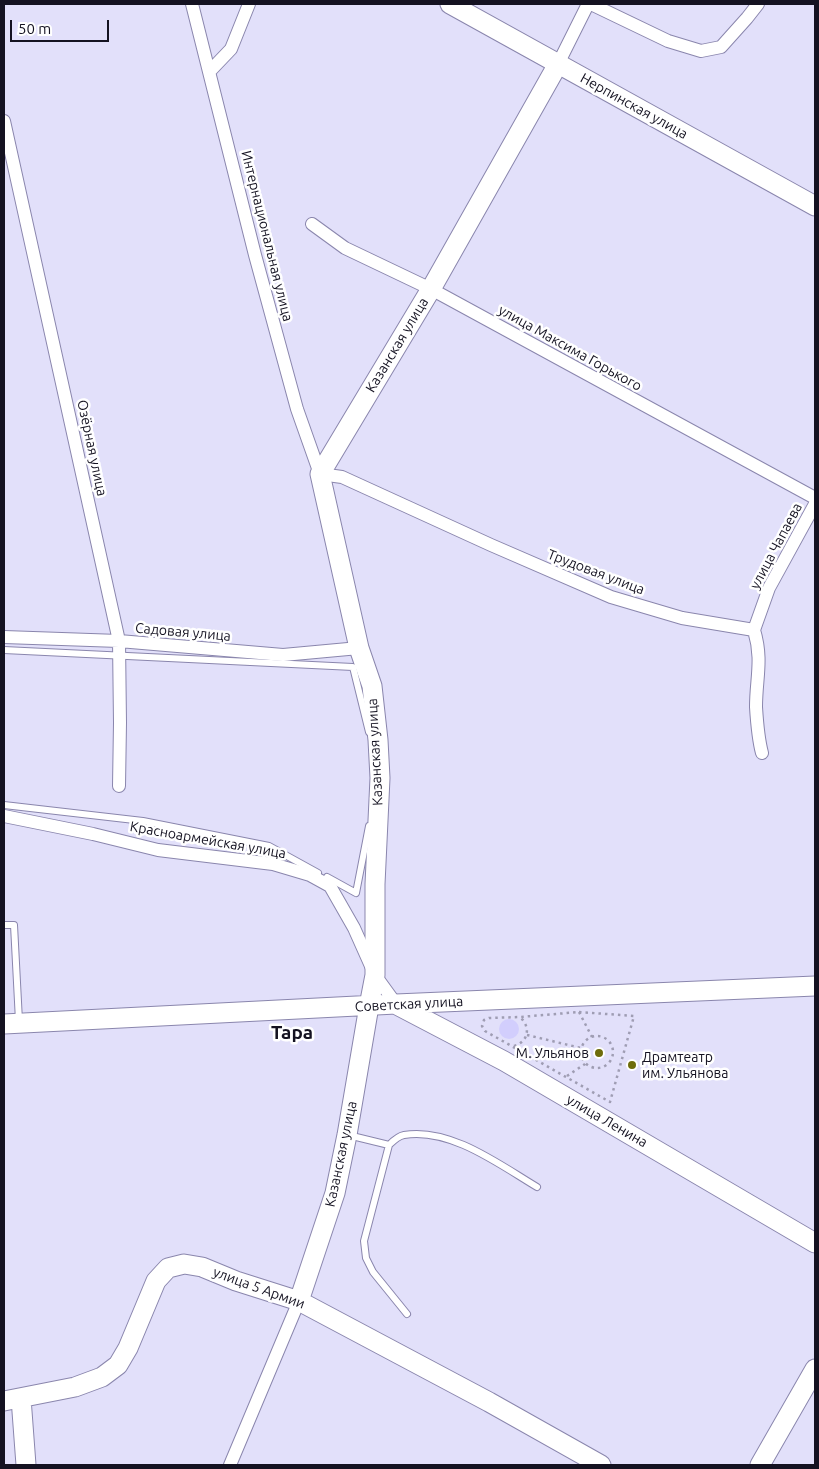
<!DOCTYPE html>
<meta charset="utf-8">
<style>
body{margin:0}
#map{position:relative;width:819px;height:1469px;overflow:hidden;background:#e2e0fa;font-family:Ubuntu,sans-serif}
canvas{display:block}
.frame{position:absolute;inset:0;border:5px solid #141221;pointer-events:none}
.scale{position:absolute;left:10px;top:20px;width:99px;height:22px;box-sizing:border-box;border:2px solid #141221;border-top:0;padding-left:6px;font-size:15px;line-height:18px;white-space:nowrap;color:#141221;-webkit-text-stroke:4px #fff;paint-order:stroke}
</style>
<div id="map">
<canvas width="819" height="1469"></canvas>
<div class="frame"></div>
<div class="scale">50 m</div>
</div>
<script>
const c = document.querySelector('canvas').getContext('2d');
c.lineJoin = 'round';
function paint(path, color) {
  c.fillStyle = color;
  c.fill(path, 'evenodd');
}
function trace(path, color, width, dash) {
  c.strokeStyle = color;
  c.lineWidth = width;
  c.lineCap = dash ? 'butt' : 'round';
  c.setLineDash(dash || []);
  c.stroke(path);
}
function write(font, color, halo, rows, align = 'center') {
  c.font = font + ' Ubuntu,sans-serif';
  c.lineWidth = 5;
  c.setLineDash([]);
  c.textBaseline = 'middle';
  c.strokeStyle = halo;
  c.fillStyle = color;
  for (const [text, x, y, turn = 0] of rows) {
    c.save();
    c.translate(x, y);
    c.rotate((+turn || 0) * Math.PI / 180);
    c.textAlign = isNaN(turn) ? turn : align;
    if (halo) c.strokeText(text, 0, 0);
    c.fillText(text, 0, 0);
    c.restore();
  }
}
const green = new Path2D(`
 M499 1029a10 10 0 1 1 20 0a10 10 0 1 1-20 0Z`);
const path = new Path2D(`
 M579 1012 634 1016 610 1102 485 1031 482 1026 484 1020 489 1018 520 1017Z
 M579 1012 592 1037
 M527 1035 581 1048
 M581 1052a16 16 0 1 1 32 0a16 16 0 1 1-32 0Z
 M514 1046C528 1042 531 1028 521 1018
 M567 1076 585 1064`);
const lane = new Path2D(`
 M4 650 353 667 369 732
 M4 805 143 821 269 846 318 873
 M327 877 356 893 369 826
 M4 925H14L19 1021
 M348 1135 389 1145
 M407 1314 373 1272 366 1258 364 1241 389 1145C393 1141 398 1136 404 1135 450 1127 500 1165 537 1187`);
const street = new Path2D(`
 M192 4 255 255 297 409 320 474 342 477 491 545 611 597 682 618 754 630C763 660 756 678 756 707 757 723 758 738 762 753
 M591 4 668 41 701 51 721 47 747 18 758 4
 M558 64 588 4
 M210 71 231 49 249 4
 M4 121 119 641 120 723 119 786
 M312 224 345 248 431 289 815 498
 M754 630 769 588 815 504
 M4 637 119 641 283 655 359 648
 M4 816 93 834 158 850 273 864 310 875 330 886 354 928 375 975 396 1004
 M230 1465 299 1301`);
const secondary = new Path2D(`
 M450 4 815 206
 M397 1005 504 1061 815 1243
 M4 1024 396 1004 815 986
 M299 1301 335 1193 347 1135 369 1006 375 975V884L380 778 378 740 372 686 359 648 320 474 431 289 558 64
 M21 1398 26 1465
 M4 1401 75 1387 102 1377 118 1365 128 1348 156 1281 168 1268 184 1264 202 1267 236 1281 299 1301 489 1402 601 1465
 M760 1465 815 1369`);
const markers = [
 [599,1053,5,"#6e6c0c"],
 [632,1065,5,"#6e6c0c"]
];
const streetNames = [
 ["Нерпинская улица",634,106,29],
 ["Интернациональная улица",267,236,76],
 ["Казанская улица",397,345,-59],
 ["улица Максима Горького",570,348,29],
 ["Озёрная улица",92,448,78],
 ["улица Чапаева",776,546,-62],
 ["Трудовая улица",596,572,21],
 ["Садовая улица",183,632,5],
 ["Казанская улица",375,752,-93],
 ["Красноармейская улица",208,840,10],
 ["Советская улица",409,1004,-3],
 ["улица Ленина",607,1121,30],
 ["Казанская улица",341,1154,-78],
 ["улица 5 Армии",259,1288,20]
];
const poiNames = [
 ["М. Ульянов",589,1053],
 ["Драмтеатр",642,1057,"left"],
 ["им. Ульянова",642,1073,"left"]
];
const districtNames = [
 ["Тара",292,1033]
];
paint(green, '#d2cefd');
trace(lane, '#8a86ad', 8);
trace(street, '#8a86ad', 14);
trace(secondary, '#8a86ad', 21);
trace(path, '#9f9db3', 2.5, [2.5, 4]);
trace(lane, '#fff', 6);
trace(street, '#fff', 12);
trace(secondary, '#fff', 19);
for (const [x, y, r, color] of markers) {
  const dot = new Path2D();
  dot.arc(x, y, r, 0, 2 * Math.PI);
  c.fillStyle = color;
  c.fill(dot);
  trace(dot, '#fff', 2);
}
write('14px', '#141221', '#fff', streetNames);
write('14px', '#141221', '#fff', poiNames, 'right');
write('bold 19px', '#141221', '#fff', districtNames);
</script>
